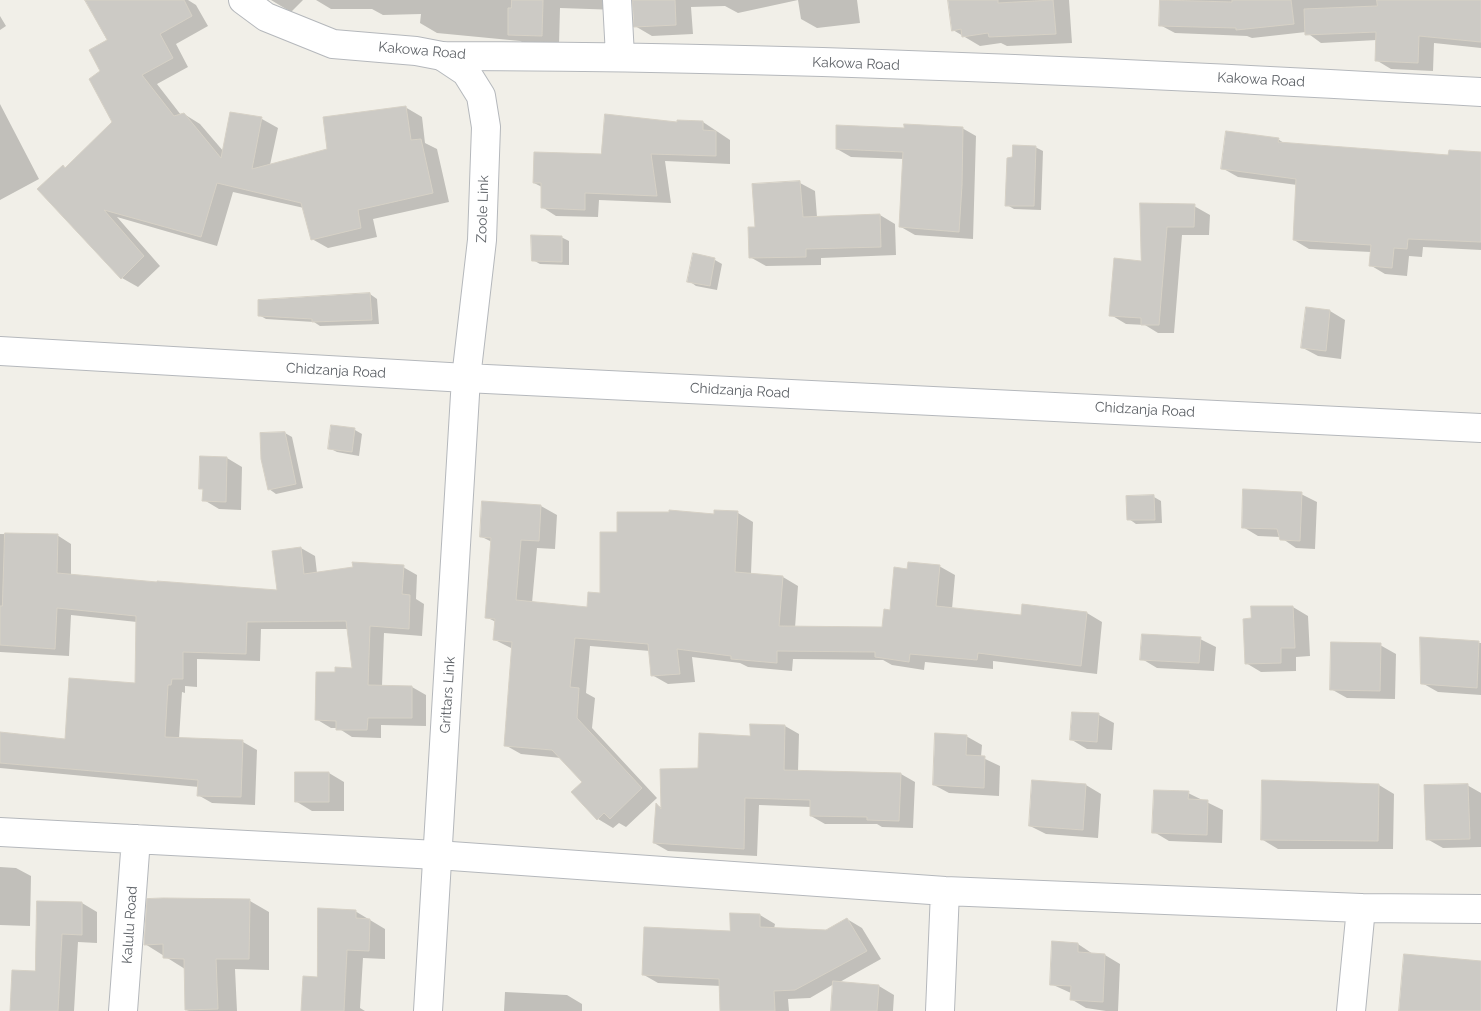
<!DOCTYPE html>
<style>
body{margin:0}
canvas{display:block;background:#f1efe8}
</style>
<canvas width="1481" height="1011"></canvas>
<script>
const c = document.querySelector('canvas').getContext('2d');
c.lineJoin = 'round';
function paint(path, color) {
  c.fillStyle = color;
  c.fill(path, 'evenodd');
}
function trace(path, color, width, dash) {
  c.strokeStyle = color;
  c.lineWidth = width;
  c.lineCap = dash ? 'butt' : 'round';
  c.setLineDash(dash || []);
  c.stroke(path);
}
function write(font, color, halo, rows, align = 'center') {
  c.font = font + ' Raleway,sans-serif';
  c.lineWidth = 4;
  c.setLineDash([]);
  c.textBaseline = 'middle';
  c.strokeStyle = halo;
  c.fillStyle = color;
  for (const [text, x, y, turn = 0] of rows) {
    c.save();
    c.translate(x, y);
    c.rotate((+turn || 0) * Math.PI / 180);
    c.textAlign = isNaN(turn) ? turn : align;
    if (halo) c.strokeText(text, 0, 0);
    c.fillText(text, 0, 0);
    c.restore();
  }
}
const shadow = new Path2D(`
 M87 0H188L196 5 208 26 176 44 188 67 157 84 181 115 184 114 200 124 224 152 262 119 278 128 270 165 328 150 405 107 422 117 425 143 437 149 449 202 373 219 377 237 328 248 312 239 304 208 233 192 217 246 117 217 160 266 138 287 122 278 63 167 66 169 114 122 102 72 109 41Z
 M271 0H303L291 12Z
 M316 0H622L618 10 560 8 559 45 526 44 520 41 437 33 420 23 421 14 383 15 372 9H331Z
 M632 0H857L860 23 817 28 801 19 798 0 738 13 725 6 691 7 693 34 652 36 635 26Z
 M949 0H1069L1072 43 1007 46 1001 43 980 46 953 30Z
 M1161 0H1481V48L1434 43 1433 71 1391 69 1376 60 1377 40 1321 43 1306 32 1252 38 1247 36 1175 33 1160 25Z
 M0 16 6 26 0 30Z
 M0 104 39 179 0 200Z
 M703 122 730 140V164L665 161 671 203 599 200 598 217 556 216 542 207V187L534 183 602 155Z
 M962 128 976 136 973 239 915 235 901 227 904 159 851 157 837 149 905 130Z
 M1278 139 1285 144 1449 157 1481 154V250L1423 247 1422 257 1409 256 1407 276 1385 274 1370 265 1371 252 1309 249 1294 240 1297 185 1238 177 1222 168Z
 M1035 147 1043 151 1041 210 1014 209 1007 205Z
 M800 183 815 191 817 217 880 215 895 224 896 255 821 258V265L766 266 750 257 756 228Z
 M1142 205 1194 206 1210 215 1209 235H1182L1174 333H1158L1145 325 1126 324 1111 315 1142 262Z
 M561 237 569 241V265L540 264 533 260Z
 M694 255 715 260 722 264 717 290 696 286 689 281Z
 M370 294 377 299 379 324 320 326 314 322 266 319 259 315Z
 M1307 309 1330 311 1345 320 1341 359 1318 356 1303 348Z
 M355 430 362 434 359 456 337 452 329 448Z
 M285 433 292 437 303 488 276 494 269 489Z
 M201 457 227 458 242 467 241 510 219 509 204 500V490L200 488Z
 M1301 494 1317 502 1315 549 1296 548 1280 537 1258 536 1243 527Z
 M1154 497 1161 501 1162 523 1136 524 1129 519Z
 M541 506 557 515 555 549 537 548 532 603 588 608 602 594 618 533 738 513 753 522 751 574 783 577 798 586 795 628 883 629 908 570 939 566 955 575 952 609 1022 617 1087 613 1102 622 1097 674 993 661V669L925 662 924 670 892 665 883 660 793 659 792 671 748 667 740 663 692 657 695 682 668 684 652 675 650 651 590 646 586 693 595 698 592 728 657 798 626 827 619 823 613 828 598 819 584 782 561 758 521 754 505 745 513 649 495 640 496 622 486 617 492 542 482 537Z
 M0 534 57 535 71 544V575L158 584 279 591 301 548 315 556 317 573 403 567 417 575 416 599 424 604 422 636 384 633 382 686 412 687 426 695V726L381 725V738L352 737 338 728H331L316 719 336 674 354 669 348 629H261L260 661 197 659V687L185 686V693L182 692 179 739 243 742 257 750 255 805 212 803 198 795 199 787 0 768V734L66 740 136 685 137 622 71 615 69 656 0 652Z
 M1293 607 1308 616 1310 656 1296 657V671L1261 672 1246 663 1252 608Z
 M1421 638 1481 643V695L1438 692 1422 683Z
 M1200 639 1216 647 1214 671 1157 668 1142 659Z
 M1380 645 1396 654 1395 699 1347 698 1331 689Z
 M1073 713 1099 715 1114 723 1112 750 1087 749 1072 740Z
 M751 725 785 726 799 734 798 771 901 774 915 782 913 828 882 827 877 824H825L811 816V807L759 805 757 856 668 851 654 843 657 805 662 808 699 769 751 737Z
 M966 736 982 745 981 757 1000 766 999 796 949 793 934 785Z
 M329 773 344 782V811H312L297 802Z
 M1086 785 1101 794 1098 838 1046 834 1030 826Z
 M1379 785 1394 794 1393 849H1278L1263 840Z
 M1467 785 1481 793V847L1443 848 1427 839Z
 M1188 793 1223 810 1222 843 1169 841 1154 832Z
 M0 867 16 868 31 876 30 926 0 925Z
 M250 901 269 912V970L235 969 237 1011H189L186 1010 185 969 145 944Z
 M82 903 97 912V943L78 942 74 1011H11Z
 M355 911 385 929V959L363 958 360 1008 365 1011H302Z
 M732 914 760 915 775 924 774 929 826 931 847 919 862 928 881 959 838 983 879 986 894 995 893 1011H832L834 984 810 998 788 999 789 1011H721V986L658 983 644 975 731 932Z
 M1054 943 1078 944 1093 954 1105 955 1120 964 1118 1011H1120H1106L1086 1008 1071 999V993L1051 984Z
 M505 992 567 995 582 1004V1011H504Z`);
const building = new Path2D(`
 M85 0H184L192 16 160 34 173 58 142 75 174 116 184 113 221 158 230 112 262 117 252 169 327 149 323 117 406 106 411 140 421 139 433 193 358 210 361 228 311 240 301 203 217 183 201 237 104 210 144 256 121 279 37 189 63 165 65 168 112 122 89 79 100 71 89 50 107 40Z
 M512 0H543L542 36 508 35V8H511Z
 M633 0H675L676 25 634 27Z
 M948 0H998V3L1053 0 1056 34 989 37 988 33 962 37 961 29 952 31Z
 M1160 0 1232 2V0H1291L1294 24 1236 30V28L1159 26Z
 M1377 0H1481V42L1419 36 1418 63 1375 61 1376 32 1305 35 1304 9 1377 6Z
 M605 114 677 122V120L703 121V130L716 131V156L651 154 657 196 585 193V210L541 208V183H533L534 152 601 154Z
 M904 124 963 127 962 185 959 232 899 227 903 152 836 149V125L904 128Z
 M1226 131 1279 138 1278 142 1448 155 1449 150 1481 152V242L1408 239 1407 249 1394 248 1392 268 1369 266 1371 245 1293 240 1296 179 1221 169Z
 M1013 145 1036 146 1034 206H1005L1007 158 1012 157Z
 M800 181 803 217 880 214 881 247 806 249V257L749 258 748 227H755L752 184Z
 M1140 203 1195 204 1194 227H1167L1159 325H1141V318L1109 316 1114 258 1141 261Z
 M531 235 562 236V262L532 261Z
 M693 253 715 258 710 286 687 282Z
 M370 293 372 320 312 322V319L258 316V300Z
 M1306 307 1330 310 1326 351 1301 348Z
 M331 425 355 428 352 452 328 449Z
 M285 432 296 484 268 490 261 459 260 433Z
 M200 456 227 457 226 502 202 501 203 489H199Z
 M1243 489 1302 492 1300 541 1280 540 1277 529 1242 528Z
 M1154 495 1155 520H1127L1126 496Z
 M482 501 541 505 539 541 521 540 516 600 587 607 588 592 600 593V532H617V512H669V510L714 514V510L738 511 735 572 783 576 779 626 882 627 884 609 890 610 894 567 907 569 908 562 940 565 936 606 1021 615 1022 604 1087 612 1081 666 978 653 977 660 910 654 909 662 875 657V652L777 651V663L731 659V656L677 649 680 674 651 676 648 644 575 638 570 687 579 688 577 718 642 788 610 819 604 813 597 820 571 792 582 782 552 750 504 746 512 642 493 640 495 619 485 618 491 538 480 537Z
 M5 533 58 534 57 573 157 582V581L277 590 272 551 301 547 304 574 353 567 352 562 404 565 402 594 410 595 409 629 370 626 368 685 412 686V718H368L367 730H336V721L315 720 316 672H335V667L352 668 346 621 247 622 246 654 183 652V679H172L171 685H168L165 737 243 740 241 797 197 796 198 780 0 763V732L65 739 69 678 135 683 136 616 57 608 55 649 0 645V606H2Z
 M1251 606H1293L1295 648H1281V663L1245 664 1243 619 1251 618Z
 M1142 634 1201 637 1199 663 1140 660Z
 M1420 637 1479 641 1477 688 1421 684Z
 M1331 642 1381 643 1380 691 1330 690Z
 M1072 712 1099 713 1097 742 1070 740Z
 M750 724 785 725 784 770 901 773 899 821 867 820V817L810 816V800L745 798 744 849 653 843 656 803 661 809 660 769 698 768 699 733 750 736Z
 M935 733 967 735 966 755 985 756 984 788 933 785Z
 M295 772H329V802H295Z
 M1032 780 1086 784 1083 830 1029 826Z
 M1262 780 1379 784 1378 841 1261 840Z
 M1468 784 1470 839 1426 840 1424 785Z
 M1154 790 1189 791 1188 799 1208 800 1207 835 1152 833Z
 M163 898 250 899 249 959H216L218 1009 185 1010 184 959 163 958V944L144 945 147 899Z
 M37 901 82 902V935L62 934 58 1011H10L12 970 35 971Z
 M318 908 356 910V918L370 919 369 951 347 950 344 1011H301L303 976 317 977Z
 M730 913 760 914V927L826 930 847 918 867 951 795 990 774 991 775 1011H720L719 979 642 975 644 927 730 931Z
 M1052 941 1078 943V952L1105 954 1103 1002 1070 1000 1071 986 1050 985Z
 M1404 954 1481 961V1011H1399Z
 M833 981 879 985 877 1011H831Z`);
const minor = new Path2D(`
 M243 0 266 17 333 44 416 51 442 56C788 56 1135 73 1481 92
 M617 0 620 56
 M0 832 437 855 945 891 1361 908 1481 909
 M123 1011 136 839
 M940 1011 945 891
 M1351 1011 1361 908`);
const tertiary = new Path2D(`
 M0 351 466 378 1481 428
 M428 1011 466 378 482 240 486 127 481 96 466 72 442 56`);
const streetNames = [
 ["Kakowa Road",422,51,5],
 ["Kakowa Road",856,64,2],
 ["Kakowa Road",1261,80,3],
 ["Zoole Link",483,209,-88],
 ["Chidzanja Road",336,371,3],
 ["Chidzanja Road",740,391,3],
 ["Chidzanja Road",1145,410,3],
 ["Grittars Link",448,695,-86],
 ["Kalulu Road",130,925,-86]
];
paint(shadow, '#0003');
paint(building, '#cccac5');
trace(building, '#d6d1c6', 1);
trace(minor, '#b5b8bc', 30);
trace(tertiary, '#b5b8bc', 30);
trace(minor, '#fff', 28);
trace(tertiary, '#fff', 28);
write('14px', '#5f6368', '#fff', streetNames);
</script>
